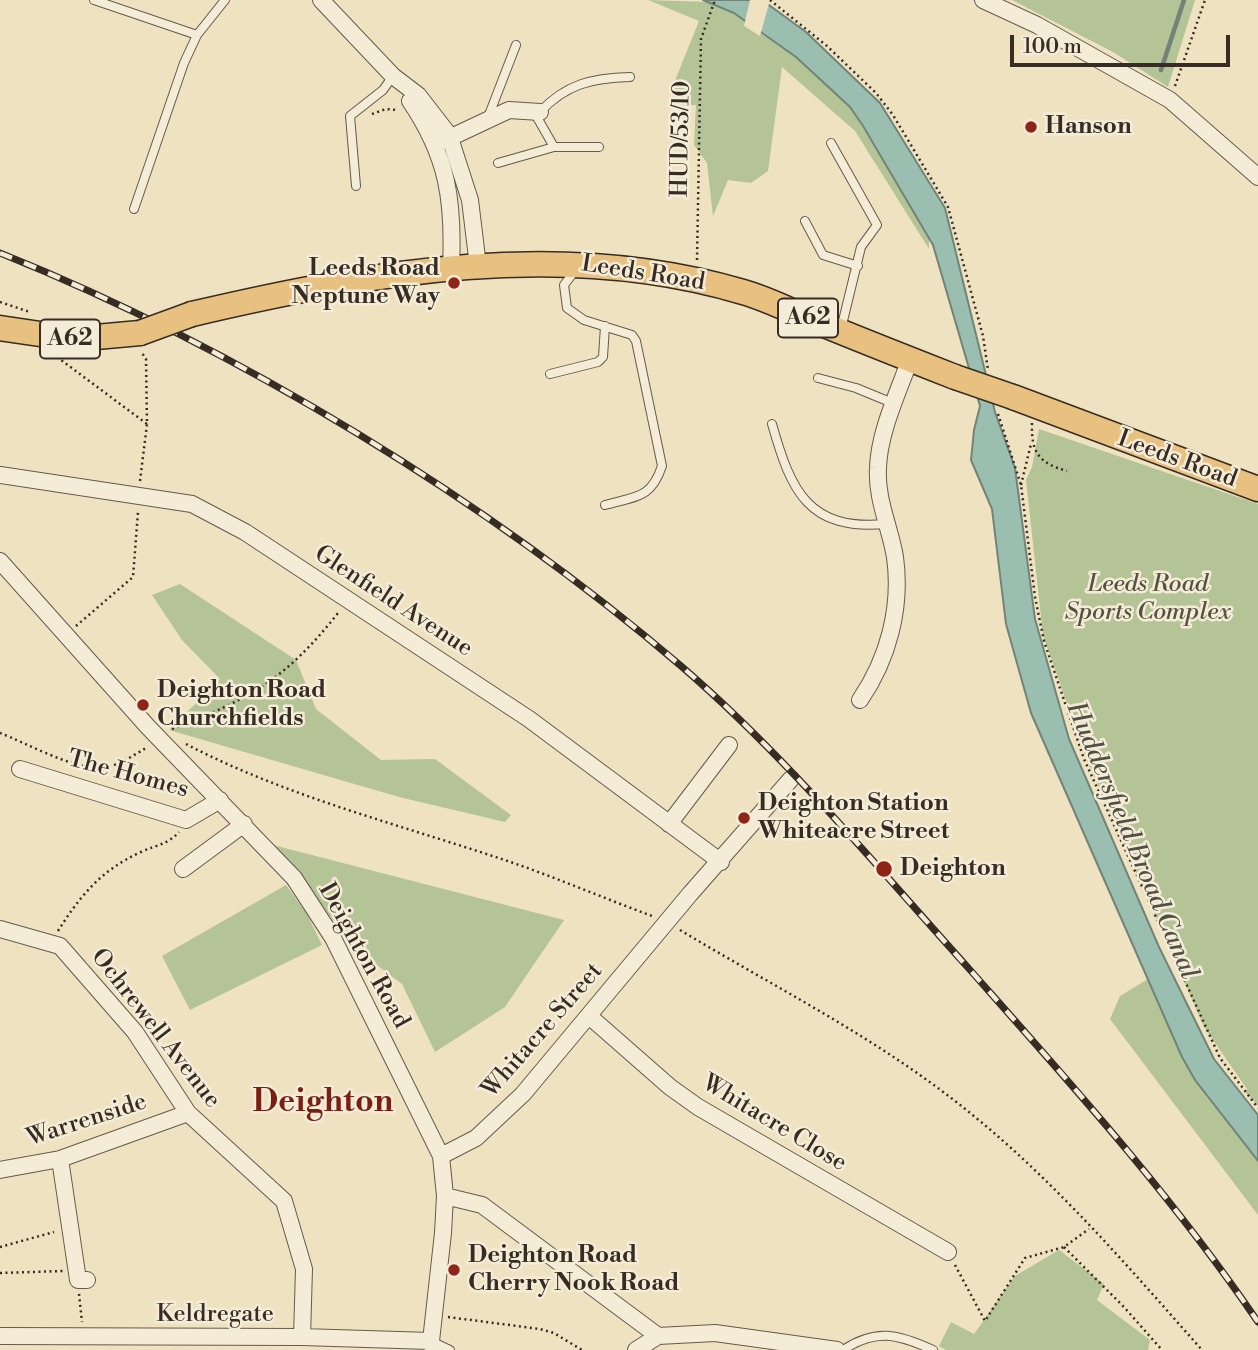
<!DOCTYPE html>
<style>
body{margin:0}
#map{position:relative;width:1258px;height:1350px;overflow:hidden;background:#efe2c1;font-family:"Libre Bodoni",serif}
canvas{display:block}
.scale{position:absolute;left:1010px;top:35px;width:220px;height:32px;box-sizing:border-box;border:4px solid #372c24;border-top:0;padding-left:9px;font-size:21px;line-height:24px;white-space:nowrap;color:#372c24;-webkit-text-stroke:5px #f5ecd7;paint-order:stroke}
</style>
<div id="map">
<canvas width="1258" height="1350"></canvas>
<div class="scale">100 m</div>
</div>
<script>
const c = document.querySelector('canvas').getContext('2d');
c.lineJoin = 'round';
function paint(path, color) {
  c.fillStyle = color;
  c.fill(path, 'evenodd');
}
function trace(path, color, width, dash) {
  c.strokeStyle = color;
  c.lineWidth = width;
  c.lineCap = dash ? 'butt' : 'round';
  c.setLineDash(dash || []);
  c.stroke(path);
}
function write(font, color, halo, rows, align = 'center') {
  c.font = font + ' "Libre Bodoni",serif';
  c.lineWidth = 5;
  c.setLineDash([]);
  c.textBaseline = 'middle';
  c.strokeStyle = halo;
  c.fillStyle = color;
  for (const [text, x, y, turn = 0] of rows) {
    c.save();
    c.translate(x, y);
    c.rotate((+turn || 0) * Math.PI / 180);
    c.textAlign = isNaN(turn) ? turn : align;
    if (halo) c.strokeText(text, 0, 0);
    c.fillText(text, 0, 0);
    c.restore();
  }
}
const green = new Path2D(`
 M648 0 708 2 734 13 796 57 850 107 929 236V249L855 131 782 67 768 171 751 183 728 180 713 216 707 163 694 145 696 105 672 106 676 78 699 21Z
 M1012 0H1195L1168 87 1113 52Z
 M1039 429 1258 504V1106L1245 1092 1247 1089 1204 1027 1087 760 1043 635 1026 480 1032 467Z
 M180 584 296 660 316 709 381 760 435 759 511 815 505 822 399 797 169 730 220 679 182 640 152 595Z
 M273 845 564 920 505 1007 435 1052 402 984 358 951Z
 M286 885 307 914 322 945 190 1010 162 956Z
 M1148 979 1195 1080 1258 1161V1215L1110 1019 1120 996Z
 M1059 1250 1104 1284 1097 1300 1150 1340 1148 1350H946L939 1346 951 1322 974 1334 1015 1276Z`);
const water = new Path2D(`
 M703 0H762L806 32 880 103 945 208 995 412 1015 468 1035 619 1069 739 1159 947 1214 1059 1258 1115V1161L1195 1080 1182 1057 1031 713 1006 624 992 509 971 460 974 430 980 406 933 245 863 126 850 107 796 57 734 13Z`);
const pier = new Path2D(`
 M750 0H770L760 36 744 26Z`);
const stream = new Path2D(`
 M1161 70 1184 0`);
const path = new Path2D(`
 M770 0 827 46 876 93 893 115 948 207 983 336 988 370
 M1175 86 1205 0
 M372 114 386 109 397 110
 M697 260 701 39 715 0
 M0 302 30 312
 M57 357 147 424
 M998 414 1021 485 1035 597 1044 641 1084 759 1220 1058 1258 1108
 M1032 423C1031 453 1039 463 1067 471
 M140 481 147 424 146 359 142 353
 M1021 485 1031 444
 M76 626 133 577 138 512
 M172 729C250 699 286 679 338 613
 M0 733C26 743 73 769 100 768 117 767 132 756 146 748
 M186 744C291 799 410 827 522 866 566 882 609 900 652 916
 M680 930C773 986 869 1034 955 1101 1047 1172 1125 1263 1202 1350
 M58 931C80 896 101 870 141 852 156 845 167 845 179 832
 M0 1247 54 1232
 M1064 1247 1124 1307 1162 1350
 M955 1265 985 1321 1025 1258 1064 1247 1089 1229
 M0 1273 63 1271
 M79 1294 82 1322
 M448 1317 540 1329 554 1333 582 1350`);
const lane = new Path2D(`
 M94 0 197 35
 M534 112 554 147H599
 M540 112C566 84 592 78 630 77
 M487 120 516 45
 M831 143 877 225 861 247 841 329
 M498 163 554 147
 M356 186 350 116 383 90 393 76
 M134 209 184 63 197 35 225 0
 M805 221 823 255 858 266
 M574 272 564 285 567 308 584 320 632 335 636 341 662 466C651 499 636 496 605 505
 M550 374 598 362 603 357 605 326
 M818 378 856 388 895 404
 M772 424C791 491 808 531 886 524
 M431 1341 450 1350
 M843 1350C876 1328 898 1334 933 1350`);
const street = new Path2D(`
 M321 0 393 76 418 95 449 135 470 200 478 266
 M983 0 1037 25 1170 100 1258 177
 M410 101C448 157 454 201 451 268
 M443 141 509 110 540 112
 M0 475 192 504 245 532 529 719 721 862
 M0 561 148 727 294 878 333 938 441 1156 445 1196 443 1233 431 1341 433 1350
 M860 700C888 659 902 608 895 557 890 527 876 499 878 468 879 432 898 393 910 359
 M20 769 186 820 220 800
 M669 824 729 745
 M183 869 244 824
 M0 929 60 946 135 1032 188 1113 284 1201 304 1269 302 1337
 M589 1016 670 1087 698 1107 948 1252
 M441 1156 476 1138 523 1094 690 894 791 779
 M60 1159 78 1280H87
 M0 1170 60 1159 188 1113
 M445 1196 482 1205 658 1336 715 1333 837 1350
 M0 1336 302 1337 431 1341
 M636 1350 658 1336`);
const primary = new Path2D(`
 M192 314C372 272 562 238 743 292 768 299 793 312 817 322 863 341 909 359 955 377
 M0 328 74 339 140 333
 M1013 397 1258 489`);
const rail = new Path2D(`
 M0 253C237 348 488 501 681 666 787 757 877 867 971 971 1071 1084 1173 1197 1258 1322`);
const primaryBridge = new Path2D(`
 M140 333 192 314
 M955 377 1013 397`);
const markers = [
 [1031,127,7,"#8f2418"],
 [454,283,7,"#8f2418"],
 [143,705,7,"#8f2418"],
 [744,818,7,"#8f2418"],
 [884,869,9,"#8f2418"],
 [454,1270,7,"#8f2418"]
];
const shields = [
 [808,318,60],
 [70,339,60]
];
const shieldNames = [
 ["A62",808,318],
 ["A62",70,339]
];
const poiNames = [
 ["Hanson",1045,127],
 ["Leeds Road",440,269,"right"],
 ["Neptune Way",440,297,"right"],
 ["Deighton Road",157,691],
 ["Churchfields",157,719],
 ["Deighton Station",758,804],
 ["Whiteacre Street",758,832],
 ["Deighton",900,869],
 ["Deighton Road",468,1256],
 ["Cherry Nook Road",468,1284]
];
const streetNames = [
 ["HUD/53/10",682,139,-89],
 ["Leeds Road",643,274,9],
 ["Leeds Road",1177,460,20],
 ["Glenfield Avenue",393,602,33],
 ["The Homes",128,775,15],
 ["Deighton Road",363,956,61],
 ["Ochrewell Avenue",155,1029,52],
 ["Whitacre Street",543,1031,-49],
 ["Warrenside",87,1121,-18],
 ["Whitacre Close",774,1124,31],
 ["Keldregate",215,1315]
];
const parkNames = [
 ["Leeds Road",1148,585],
 ["Sports Complex",1148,613]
];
const waterNames = [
 ["Huddersfield Broad Canal",1131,841,67]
];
const districtNames = [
 ["Deighton",323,1103]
];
paint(green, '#b4c497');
paint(water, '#9abeb0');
trace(water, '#728478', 2);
paint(pier, '#efe2c1');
trace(stream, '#728478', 4.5);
trace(lane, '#655a4b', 10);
trace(street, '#655a4b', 18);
trace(primary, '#372c24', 27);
trace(path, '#372c24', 2.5, [2, 3.5]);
trace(lane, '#f5ecd7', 8);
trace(street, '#f5ecd7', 16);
trace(primary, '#e8c180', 24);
trace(rail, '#372c24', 7);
trace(rail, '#f5ecd7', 4.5, [13]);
trace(primaryBridge, '#372c24', 27, []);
trace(primaryBridge, '#e8c180', 24);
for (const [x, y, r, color] of markers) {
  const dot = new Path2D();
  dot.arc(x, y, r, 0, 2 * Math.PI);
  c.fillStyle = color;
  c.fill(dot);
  trace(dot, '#f5ecd7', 2.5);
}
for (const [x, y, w] of shields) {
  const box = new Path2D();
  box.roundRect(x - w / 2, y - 19.5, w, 39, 5);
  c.fillStyle = '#f5ecd7';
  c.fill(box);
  trace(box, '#372c24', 2);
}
write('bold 23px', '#372c24', null, shieldNames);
write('bold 24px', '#372c24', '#f5ecd7', poiNames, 'left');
write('24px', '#372c24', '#f5ecd7', streetNames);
write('italic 24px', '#565241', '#f5ecd7', parkNames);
write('italic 26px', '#505047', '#f5ecd7', waterNames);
write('bold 32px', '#7a1f14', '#f5ecd7', districtNames);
</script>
